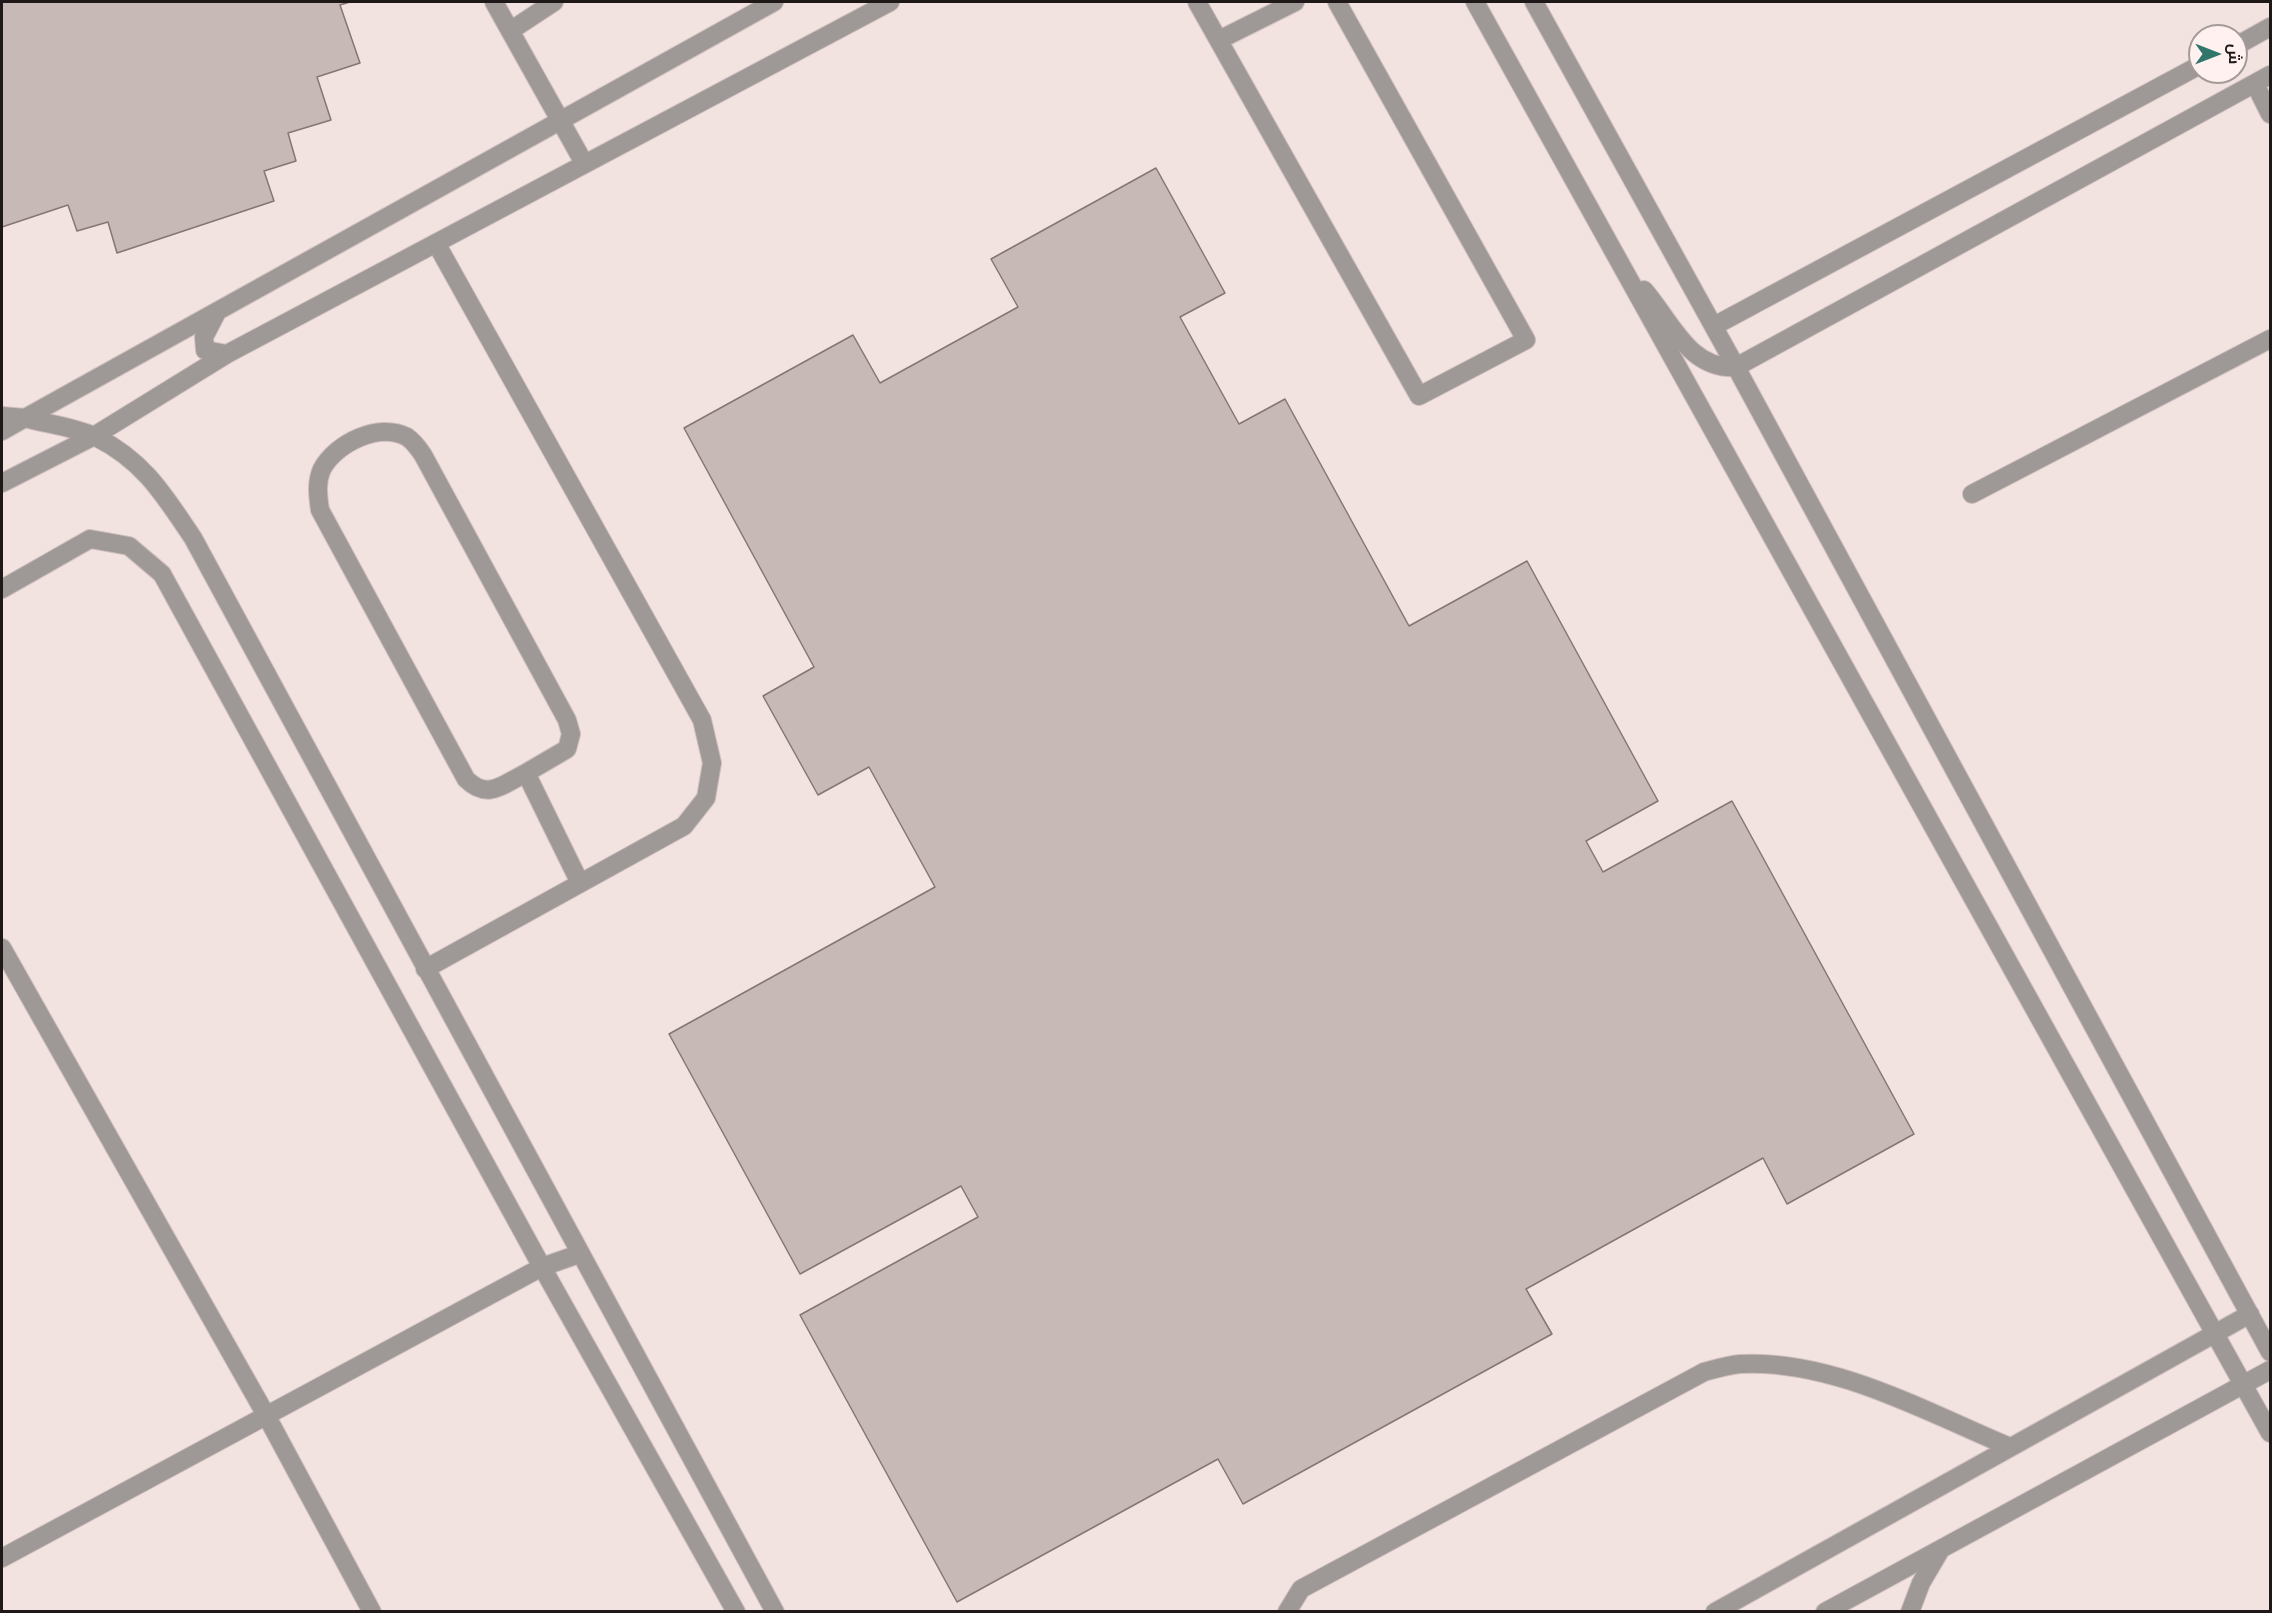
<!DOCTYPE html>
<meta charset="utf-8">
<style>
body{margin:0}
#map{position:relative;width:2272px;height:1613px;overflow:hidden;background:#f3e3e0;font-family:Bitter,Cairo,serif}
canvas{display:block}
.frame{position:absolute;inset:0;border:3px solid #1e1918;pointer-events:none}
.north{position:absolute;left:2188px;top:24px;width:60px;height:60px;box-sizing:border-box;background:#fef1ef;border:2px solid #a49b99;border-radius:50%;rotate:90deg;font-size:16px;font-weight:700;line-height:24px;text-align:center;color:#1e1918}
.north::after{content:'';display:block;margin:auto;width:21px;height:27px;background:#31766a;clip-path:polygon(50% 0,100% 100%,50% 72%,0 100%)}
</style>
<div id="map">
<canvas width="2272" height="1613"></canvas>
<div class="frame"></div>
<div class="north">ش</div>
</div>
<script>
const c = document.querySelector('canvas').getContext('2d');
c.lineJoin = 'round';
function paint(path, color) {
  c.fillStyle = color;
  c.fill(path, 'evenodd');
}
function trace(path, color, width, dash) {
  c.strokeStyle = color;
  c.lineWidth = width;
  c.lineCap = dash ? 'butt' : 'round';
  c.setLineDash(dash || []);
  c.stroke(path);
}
const building = new Path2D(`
 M2 2H350L340 5 360 63 317 77 331 120 288 133 296 161 264 171 274 201 117 253 108 222 77 231 68 205 2 227Z
 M1156 168 1225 293 1180 317 1239 424 1285 399 1409 626 1527 561 1658 801 1586 841 1603 872 1732 801 1914 1134 1787 1204 1763 1158 1526 1289 1552 1334 1243 1504 1218 1459 957 1602 800 1315 978 1217 961 1186 800 1274 669 1034 935 887 869 767 818 795 763 696 814 667 684 428 853 335 880 383 1018 307 991 259Z`);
const minor = new Path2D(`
 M494 2 584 163
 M1197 2 1419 396 1526 340 1337 2
 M1475 2 2270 1433
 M1534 2 1736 367 2270 1352
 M510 31 554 2
 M1219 40 1295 2
 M2236 46 2270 27
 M2255 84 2270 114
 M1644 290C1671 321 1689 370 1736 367L2270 75
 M217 312 204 337 205 350 227 354
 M1714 326 2200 65
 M2 416 25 418 774 2
 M2 431 25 418C47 424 75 427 96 437 144 461 164 495 193 538L775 1612
 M2 483 94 436 227 354 890 2
 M1972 494 2270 339
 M2 589 90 539 129 546 162 574 542 1267 736 1612
 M526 773C503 784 488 801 466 779L320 510C318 497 316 482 322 469 336 443 379 422 407 437 413 441 419 449 423 455L567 720 571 734 567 749 526 773 580 883
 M2 948 266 1415 372 1612
 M425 969 684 826 706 798 712 763 702 720 436 243
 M2 1558 542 1267 579 1254
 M1287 1612 1301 1589 1704 1372C1715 1369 1728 1365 1740 1364 1833 1359 1926 1412 2010 1447
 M1715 1612 2250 1314
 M1825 1612 2270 1370
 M1910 1612 1921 1583 1941 1549`);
paint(building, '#c7b9b6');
trace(building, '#847674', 1.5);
trace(minor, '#cdbfbc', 20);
trace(minor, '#9e9897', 18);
</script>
